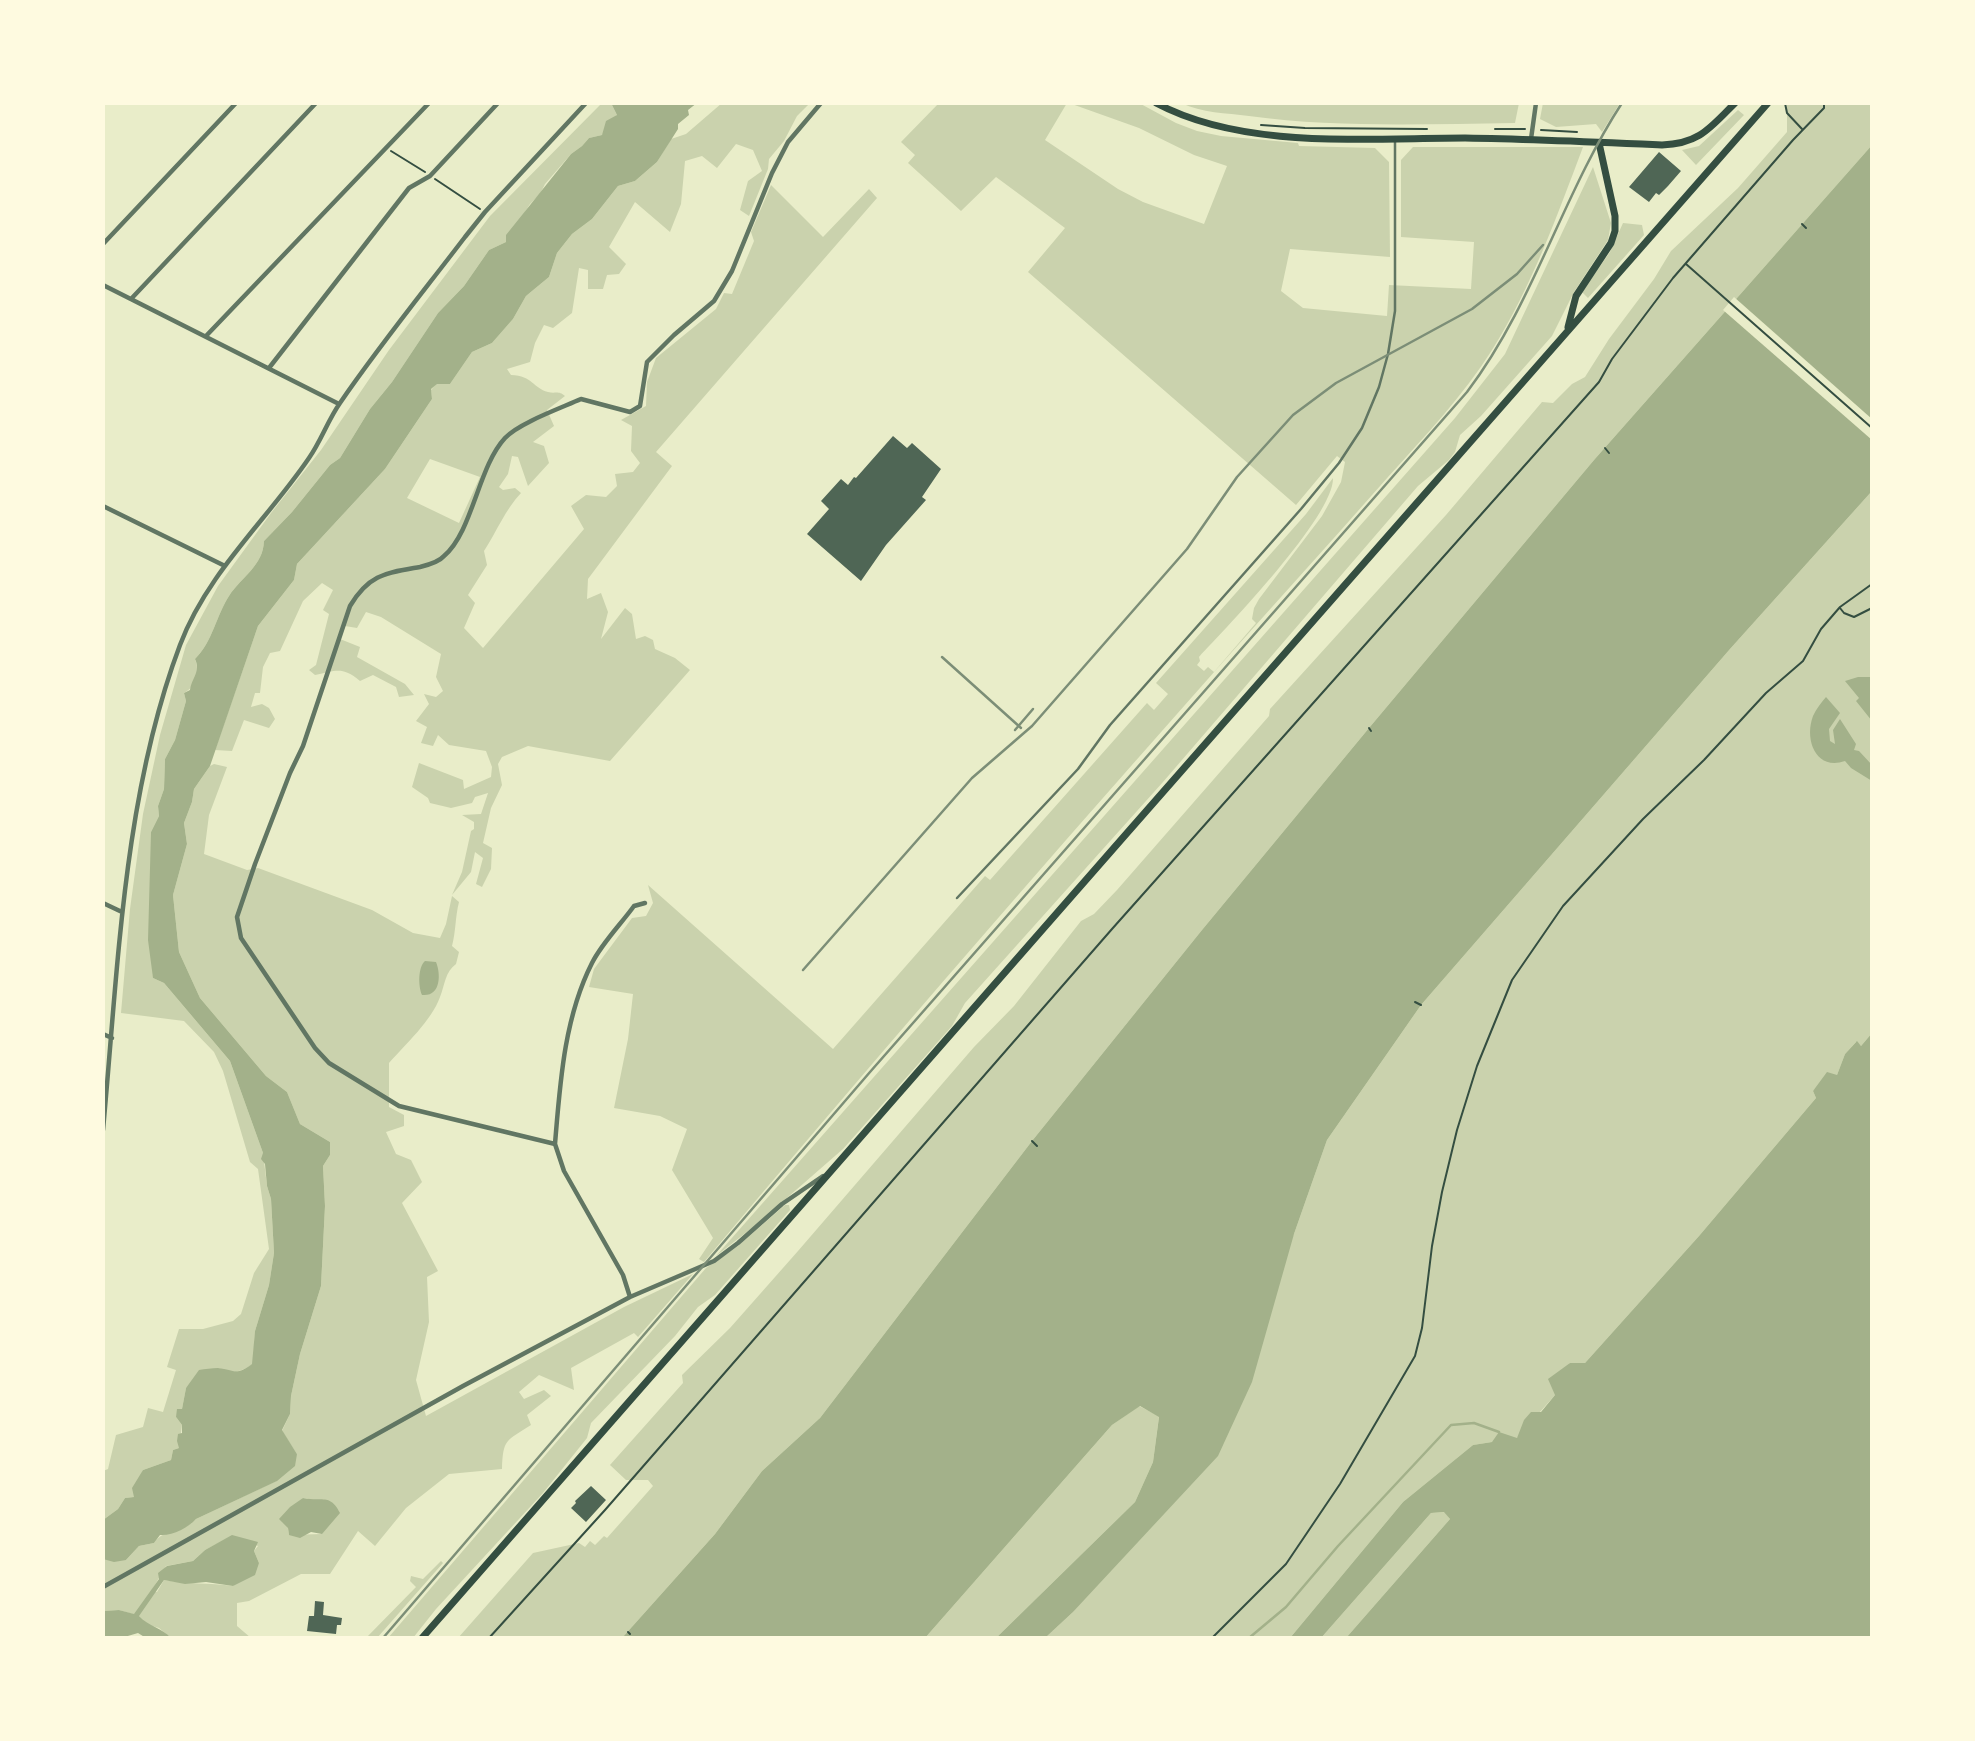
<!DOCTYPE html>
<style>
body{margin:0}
#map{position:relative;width:1975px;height:1741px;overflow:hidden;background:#e9edc9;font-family:"Nunito Sans",sans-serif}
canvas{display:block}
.frame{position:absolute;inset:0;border:105px solid #fefae0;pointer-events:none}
</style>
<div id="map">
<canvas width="1975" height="1741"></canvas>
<div class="frame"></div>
</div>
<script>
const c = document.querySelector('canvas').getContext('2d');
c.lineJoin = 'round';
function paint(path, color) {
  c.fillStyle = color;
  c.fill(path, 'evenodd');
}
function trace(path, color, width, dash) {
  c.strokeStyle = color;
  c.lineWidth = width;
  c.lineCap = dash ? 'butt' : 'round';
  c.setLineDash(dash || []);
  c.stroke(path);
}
const green = new Path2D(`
 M602 103H615L612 105 617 115 602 135 589 138 582 146 571 154 545 184 540 194 530 204 506 242 489 250 464 286 438 313 392 382 370 409 340 458 330 465 292 512 264 541C263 566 242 576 229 596 216 616 213 641 195 659 200 671 196 687 184 693L186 701 175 740 165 759 164 789 158 806 159 816 151 832 153 978 164 983 230 1061 263 1153 267 1186 271 1199 274 1253 269 1285 255 1331 253 1364C240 1373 233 1373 218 1368L186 1388 182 1409 176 1417 182 1425 179 1448 173 1450 171 1460 143 1470 134 1497 125 1498 118 1509 103 1520V1471L108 1469 116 1435 143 1427 148 1408 163 1412 176 1370 167 1367 179 1329H203L233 1321 241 1314 254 1273 269 1249 258 1169 250 1162 223 1071 214 1052 184 1021 121 1013 130 909 143 814 160 735 186 645 218 586 271 513 321 450 389 350 490 216Z
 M722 103H810L797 116 784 141 769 159 768 169 749 216 740 210 748 181 762 171 753 150 736 144 717 168 702 156 685 161 681 204 670 232 635 202 609 247 626 264 619 274 607 275 603 289H588V270L579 268 572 313 553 328 544 325 535 343 530 362 507 369 511 375C533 376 533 388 548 392 556 394 558 390 565 396L547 410 554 426 533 442 544 446 549 463 528 486 518 457 512 456 508 474 499 487 503 490 515 488 521 493C505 510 497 531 484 551L487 565 468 595 475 603 464 628 483 648 584 529 571 506 586 495 606 497 617 486 615 474 633 472 640 463 631 451 632 426 621 420 646 406 647 382 656 358 716 309 724 293 732 294 754 241 751 232 771 185 823 237 869 189 877 198 656 452 672 466 588 579 587 599 601 593 608 612 601 639 625 608 632 614 636 639 645 636 653 640 655 649 675 658 690 670 610 761 528 746 502 757 498 764 502 785 491 808 483 843 492 848 491 869 482 887 476 884 483 858 475 852 471 872 452 895 462 872 471 831 474 829V822L462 815 481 814 488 793 475 797 472 803 451 808 430 803 428 798 412 787 419 763 463 780 464 789 491 777 492 767 486 751 449 745 438 735 433 746 421 743 427 727 416 721 429 704 424 694 436 697 443 691 436 677 441 654 381 617 366 612 357 628 345 626 340 639 360 647 357 657 405 684 414 695 399 697 396 687 373 675 360 681C342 666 336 671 315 675L309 670 316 665 329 614 323 610 333 590 322 583 303 601 280 651 270 653 263 667 260 693H255L251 707 262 704 269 708 275 719 269 728 244 720 232 751 215 750 258 626 294 580 297 564 385 469 432 399 431 390 437 383 450 384 472 352 492 343 513 319 526 296 549 277 557 253 572 234 592 219 618 186 635 181 657 162 671 139 686 134ZM430 459 480 477 459 523 407 498Z
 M939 103H1067L1045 140 1118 189 1143 202 1204 224 1227 166 1194 155 1139 128 1069 103H1139L1176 123 1197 131 1221 136 1298 143 1299 146 1375 148 1389 162 1390 257 1290 249 1281 291 1303 308 1387 316 1389 285 1471 289 1474 242 1401 237V160L1413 147H1583C1557 216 1532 286 1492 350 1463 396 1425 436 1388 477 1323 551 1257 623 1192 697 1027 883 864 1072 704 1262L699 1259 713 1238 672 1170 687 1129 660 1116 614 1108 628 1039 633 994 589 987 594 969 632 918 646 916 653 903 648 885 833 1049 985 876 990 880 1147 703 1154 710 1168 694 1156 683 1306 514 1333 478C1334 516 1228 626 1199 657L1200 661 1197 665 1204 671 1208 667 1214 672 1256 623 1252 619 1254 608 1259 599 1322 516 1341 482 1345 462 1337 456 1296 505 1028 272 1065 228 996 177 961 211 908 163 915 155 901 142Z
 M1181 103H1519L1515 123C1427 124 1337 128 1249 116 1226 113 1202 113 1181 103Z
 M1543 103H1620L1602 132 1596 124 1556 127 1540 119Z
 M1787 103H1872V145L1594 460 1369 728 1202 930 1032 1141 820 1418 762 1471 715 1534 622 1638H458L533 1553 579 1543 585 1547 590 1541 595 1545 604 1536 607 1538 653 1486 648 1480H626L610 1465 683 1383 682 1375 730 1328 798 1251 974 1047 1014 1006 1081 921 1094 914 1117 890 1269 716 1270 709 1446 515 1542 402 1553 403 1572 384 1585 377 1609 339 1654 279 1671 251 1738 188 1787 132Z
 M1738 110 1744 115 1696 165 1682 150 1699 146Z
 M1593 167 1611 223 1608 240 1574 292 1552 336 1481 416 1460 435 1455 452 1449 460 1418 486 1163 782 965 1003 952 1026 843 1149 757 1224 716 1256 1455 418 1505 354Z
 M1623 223 1642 225 1644 235 1588 298 1582 292 1610 252Z
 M1872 491V1033L1861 1046 1856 1042 1845 1054 1837 1075 1813 1091 1816 1098 1699 1236 1585 1363H1570L1555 1395 1517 1438 1473 1445 1403 1502 1290 1638H1045L1072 1613 1294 1234 1327 1140 1421 1005 1730 649Z
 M214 764 227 767 209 815 204 854 247 870 258 868 372 910 413 933 440 938 446 924 452 896 459 902C455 918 456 931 452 946L459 952 456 964C445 972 445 984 440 997 432 1020 405 1045 389 1063V1107L404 1115V1126L386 1132 396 1154 411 1160 422 1182 402 1203 438 1271 427 1277 429 1322 416 1380 426 1416 624 1307 693 1274 638 1337 634 1333 571 1368 574 1390 539 1375 519 1392 524 1399 544 1390 551 1396 527 1415 531 1425C506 1441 503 1439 502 1469L449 1474 406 1508 375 1546 358 1531 330 1574H301L249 1601 237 1603V1626L251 1638H171L159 1628 146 1624 139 1616 119 1610 103 1611V1559L126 1560 139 1546 154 1543C164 1528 185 1532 196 1519L276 1481 297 1454 282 1431 290 1414 291 1396 300 1354 321 1286 325 1206 323 1166 330 1155V1142L300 1124 287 1092 266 1076 200 998 179 952 173 895 187 844 184 823 192 802 194 789 210 766ZM303 1498 314 1500 322 1534 289 1535 288 1528ZM232 1536 258 1546 254 1551 259 1563 233 1586C210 1583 187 1584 164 1580L157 1592 152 1590 166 1566 193 1561 205 1550Z
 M785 1205H789L790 1210 715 1295 698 1307 675 1336 591 1423 587 1438 543 1493 436 1609 413 1638H388L706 1268 738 1246Z
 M1139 1406 1159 1416 1153 1462 1135 1502 996 1638H925L1112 1425Z
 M1445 1512 1450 1519 1346 1638H1321L1431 1513Z
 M441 1561 443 1563 377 1638H366L416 1587 410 1581 411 1576 423 1579Z`);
const water = new Path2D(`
 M615 103H697L688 110 689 115 678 124V129L657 162 635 181 618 186 592 219 572 234 557 253 549 277 526 296 513 319 492 343 472 352 450 384H437L431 389 432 399 385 469 297 564 294 580 258 626 210 766 194 789 192 802 184 823 187 844 173 895 179 952 200 998 266 1076 287 1092 300 1124 330 1142V1155L323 1166 325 1206 321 1286 300 1354 291 1396 290 1414 282 1430 297 1454 295 1466 277 1481 196 1519C188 1528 172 1536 160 1535L154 1543 139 1546 126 1560 114 1562 103 1559V1520L118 1509 125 1498 134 1497 132 1488 143 1470 171 1460 173 1450 179 1448 177 1441 178 1434 182 1433V1425L176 1417 177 1409H182L186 1388 199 1370C205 1369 212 1368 218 1368 235 1370 236 1376 252 1364L255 1331 269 1285 274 1253 271 1199 267 1186 265 1164 261 1159 263 1153 230 1061 164 983 153 978 148 940 151 832 159 816 158 806 164 789 165 759 175 740 186 701 184 693 190 690C192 677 201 672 195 659 213 641 216 616 229 596 242 576 263 566 264 541L292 512 330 465 340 458 370 409 392 382 438 313 464 286 489 250 506 242V235L571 154 582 146 589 138 602 135 606 121 617 115 612 105Z
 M1872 145V491L1730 649 1421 1005 1327 1140 1294 1234 1252 1382 1218 1456 1072 1613 1045 1638H996L1135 1502 1153 1462 1159 1417 1140 1406 1112 1425 925 1638H622L715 1534 762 1471 820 1418 1032 1141 1202 930 1369 728 1594 460Z
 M1858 677H1872V721L1856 701 1859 698 1845 681Z
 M1826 697 1840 713 1829 729 1830 741 1835 744 1833 730 1840 719 1856 744 1854 750 1859 751 1872 765V781L1851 768 1845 761C1816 771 1804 740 1813 716 1816 709 1821 703 1826 697Z
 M425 961 436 962C441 974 441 997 422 995 418 986 418 967 425 961Z
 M1872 1033V1638H1346L1450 1519 1444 1512 1431 1513 1321 1638H1290L1403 1502 1473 1445 1492 1442 1499 1432 1517 1438 1524 1420 1531 1412H1541L1555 1395 1548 1379 1570 1363H1585L1699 1236 1816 1098 1813 1091 1827 1072 1837 1075 1845 1054 1857 1041 1861 1046Z
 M303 1498C322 1502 330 1493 340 1513L322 1534 311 1532 300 1538 289 1535 288 1528 279 1519 290 1507Z
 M232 1535 258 1542 254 1551 259 1563 255 1575 233 1586 206 1582 185 1584 164 1580 139 1616C148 1626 162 1628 171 1638H146L138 1633 121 1638H103V1611L119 1610 134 1614 159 1579 158 1573 167 1566 193 1561 205 1550Z`);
const pier = new Path2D(`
 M1734 297 1872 419V440L1723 310Z`);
const stream = new Path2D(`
 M1249 1638 1286 1607 1338 1546 1451 1425 1474 1423 1499 1432`);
const building = new Path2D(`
 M1659 152 1681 171 1668 186 1659 195 1656 193 1649 202 1629 187Z
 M893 436 907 448 912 443 941 469 922 497 926 500 886 545 861 581 807 534 829 509 821 501 841 479 848 485 854 477 856 478Z
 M591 1486 606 1500 586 1522 571 1508 576 1503 575 1501Z
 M315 1601 324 1602 323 1615 342 1618 341 1625H337L336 1634 307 1631 309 1616H314Z`);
const path = new Path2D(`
 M1785 103 1787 113 1802 129
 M1261 125 1305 128 1427 129
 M1495 129H1525
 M1541 130 1577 132
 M391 151 425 172
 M435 179 480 209
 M1802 224 1806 228
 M1686 264 1872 428
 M1605 448 1609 453
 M1840 608 1844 613 1854 617 1872 608
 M1369 728 1371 731
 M1415 1002 1421 1005
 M1032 1141 1037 1146
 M628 1632 630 1634
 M489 1638 605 1510 1112 929 1599 382 1612 359 1673 278 1793 140 1824 108V103
 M1212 1638 1286 1564 1340 1484 1415 1356 1422 1328 1432 1246 1442 1192 1457 1130 1477 1066 1512 980 1563 906 1643 819 1704 760 1766 693 1803 661 1821 629 1840 607 1872 584`);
const service = new Path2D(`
 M957 898 1078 769 1110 725 1301 509 1339 463 1362 428 1379 387 1388 354 1395 311V140`);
const minor = new Path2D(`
 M103 104 104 103
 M1531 139 1536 103
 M103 244 236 103
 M103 285 339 404
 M131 299 316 103
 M206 336 429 103
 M269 368 409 188 430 176 498 103
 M103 506 225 566
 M103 903 122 912
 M103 1034 112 1038
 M103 1130C118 970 123 796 180 645 207 573 267 520 309 458 321 441 328 420 340 403 379 346 423 292 465 237L485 212 586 103
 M555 1144C560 1084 564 1018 592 963 602 943 621 924 634 906L645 903
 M630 1297 623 1275 564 1171 555 1144 399 1106 329 1063 315 1048 241 938 237 917 255 864 290 773 303 746 350 606C369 574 386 573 420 567 428 565 439 562 444 556 473 531 478 467 505 438 519 423 561 408 581 399L630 412 640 406 647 362 674 335 714 301 732 271 772 173 788 142 821 103
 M103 1587 463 1386 630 1297 714 1261 738 1243 782 1204 823 1176`);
const secondary = new Path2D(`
 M1156 103C1244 150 1367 138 1465 138 1531 139 1596 142 1662 145 1699 144 1710 128 1735 103
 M1568 327 1576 296 1611 243 1615 231V216L1599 143
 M422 1638C872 1127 1317 613 1768 103`);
const rail = new Path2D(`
 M942 657 1021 728
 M1015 730 1033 709
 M803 970 972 778 1032 726 1187 549 1237 477 1293 415 1336 383 1472 309 1517 274 1543 245
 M383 1638 870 1072 1467 392C1534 304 1562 195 1622 103`);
paint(green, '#cad2ad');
paint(water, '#a3b18a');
paint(pier, '#e9edc9');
trace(stream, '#a3b18a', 2.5);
paint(building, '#4f6655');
trace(path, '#344e41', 2);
trace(service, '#617663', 2.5);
trace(minor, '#617663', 4.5);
trace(secondary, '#344e41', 7);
trace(rail, '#7c8e77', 2.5);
</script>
